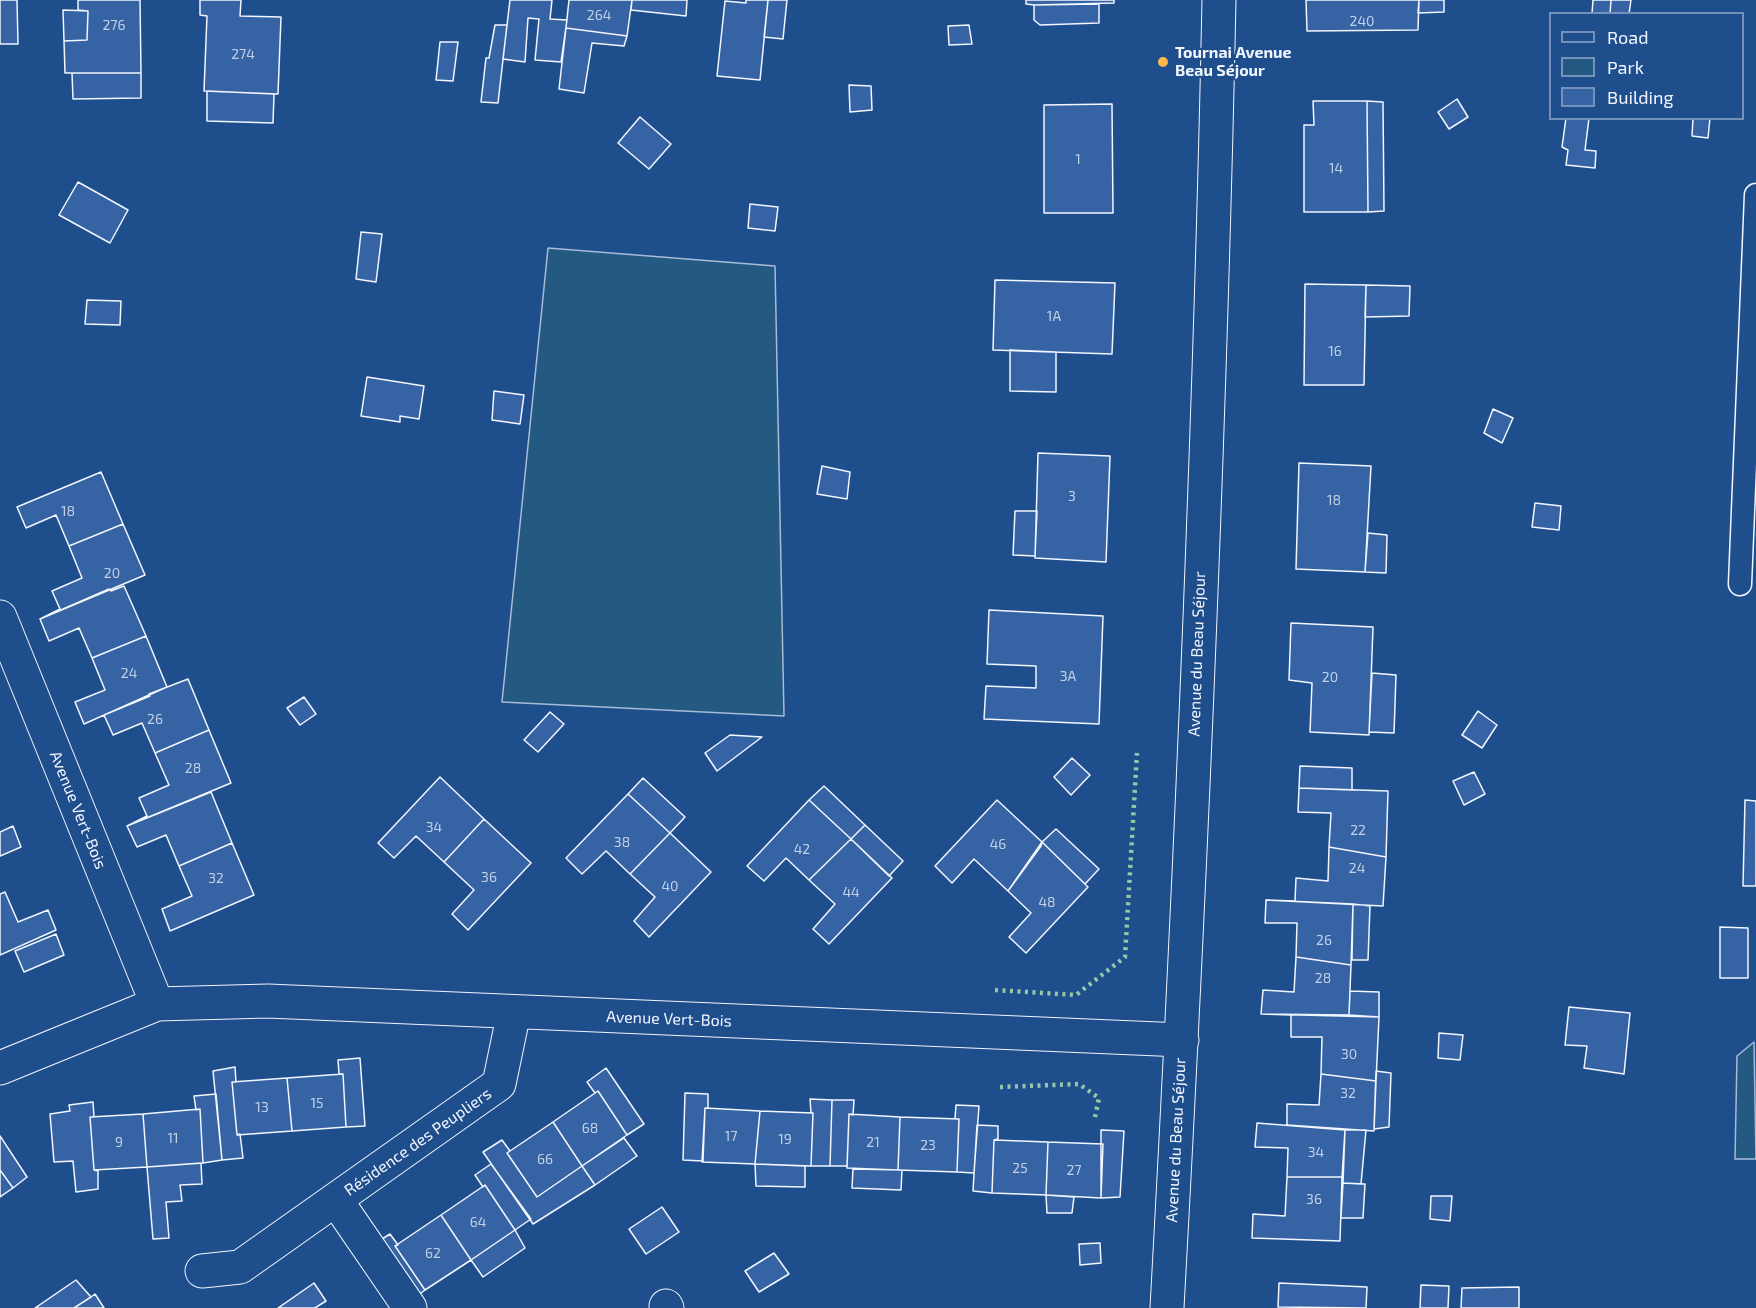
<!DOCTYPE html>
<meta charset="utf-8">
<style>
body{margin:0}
#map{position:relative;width:1756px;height:1308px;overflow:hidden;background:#1f4e8c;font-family:"Exo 2",sans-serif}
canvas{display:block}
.legend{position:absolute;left:1549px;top:12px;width:195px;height:108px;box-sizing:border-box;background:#1f4e8c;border:2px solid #7391ba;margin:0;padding:8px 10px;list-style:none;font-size:18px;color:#f2f6ff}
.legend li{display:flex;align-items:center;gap:12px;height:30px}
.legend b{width:30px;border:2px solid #7391ba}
</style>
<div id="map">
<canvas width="1756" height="1308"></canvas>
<ul class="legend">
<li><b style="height:8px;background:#1f4e8c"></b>Road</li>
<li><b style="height:16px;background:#245a82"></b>Park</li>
<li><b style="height:16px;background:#3563a3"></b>Building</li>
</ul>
</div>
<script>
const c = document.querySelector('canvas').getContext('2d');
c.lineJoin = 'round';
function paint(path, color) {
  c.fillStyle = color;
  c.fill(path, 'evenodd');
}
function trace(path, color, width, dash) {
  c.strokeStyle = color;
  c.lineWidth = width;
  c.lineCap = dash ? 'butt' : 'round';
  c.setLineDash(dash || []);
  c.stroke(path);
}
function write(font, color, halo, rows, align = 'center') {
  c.font = font + ' "Exo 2",sans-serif';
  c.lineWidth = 4.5;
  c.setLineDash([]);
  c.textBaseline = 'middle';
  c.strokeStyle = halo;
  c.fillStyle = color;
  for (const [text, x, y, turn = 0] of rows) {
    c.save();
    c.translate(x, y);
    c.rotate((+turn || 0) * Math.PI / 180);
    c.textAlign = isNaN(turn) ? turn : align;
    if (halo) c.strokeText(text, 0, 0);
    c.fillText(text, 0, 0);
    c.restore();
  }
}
const green = new Path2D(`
 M548 248 775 266 784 716 502 702Z
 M1754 1042 1756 1159H1735L1737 1056Z`);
const building = new Path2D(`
 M0 0H17L18 44H0Z
 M78 0H140L141 73H65L64 41 87 40 88 11 78 10Z
 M200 0H241L240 16 281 17 278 94 204 91 207 16 200 15Z
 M510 0H552L550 19 567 20 561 62 535 60 539 19 528 18 525 62 503 59Z
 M569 0H632L627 36 566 28Z
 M632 0H687L686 16 631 10Z
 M746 0H768L760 80 717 76 725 1 746 3Z
 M768 0H787L783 39 764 37Z
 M1026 0H1114V3L1034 5 1026 4Z
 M1306 0H1419L1418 30 1307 31Z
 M1419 0H1444V12L1418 13Z
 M1593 0H1611L1610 14H1592Z
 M1611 0H1631L1629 14H1610Z
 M1099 4V23L1040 25 1034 20V5Z
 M63 10 88 11 87 40 64 41Z
 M495 25H507L498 103 481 102 486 58H489Z
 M969 25 972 44 949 45 948 26Z
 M566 28 627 36 624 46 592 43 584 93 559 89Z
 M440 42H458L453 81 436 80Z
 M72 73H141V98L73 99Z
 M849 85 871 86 872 110 850 112Z
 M207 91 274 94 273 123 207 121Z
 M1457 99 1468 117 1449 129 1438 112Z
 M1313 101H1367L1368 212H1304V125H1314Z
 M1367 101 1383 102 1384 211 1368 212Z
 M1112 104 1113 213H1044V105Z
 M640 117 671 144 649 169 618 143Z
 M1566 118H1589L1585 150 1596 151 1595 168 1566 165 1568 150 1562 147Z
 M1693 118H1710L1708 138 1692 136Z
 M78 182 128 210 110 243 59 215Z
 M750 204 778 207 775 231 748 228Z
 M361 232 382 234 376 282 356 279Z
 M995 280 1115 283 1112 354 993 350Z
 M1305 284 1366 285 1364 385H1304Z
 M1366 285 1410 286 1409 316 1365 317Z
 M87 300 121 301 120 325 85 324Z
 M1010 350 1056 352V392L1010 391Z
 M367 377 424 386 419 419 400 416V422L361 416Z
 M494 391 524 395 520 424 492 420Z
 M1493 409 1513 418 1502 443 1484 433Z
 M1038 453 1110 456 1106 562 1035 558Z
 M1299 463 1371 466 1365 572 1296 569Z
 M822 466 850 472 847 499 817 494Z
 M101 472 123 524 69 546 56 515 26 528 17 507Z
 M1535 503 1561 506 1559 530 1532 527Z
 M1015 511H1037L1035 556 1013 555Z
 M123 524 145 575 40 619 60 609 52 591 82 578 69 546Z
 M1368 533 1387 535 1386 573 1365 572Z
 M124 586 146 636 92 658 79 628 49 641 40 619 109 589 111 591Z
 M989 610 1103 616 1099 724 984 719 986 686 1036 688V666L987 664Z
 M1291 623 1373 627 1369 735 1310 732 1312 683 1289 680Z
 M146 636 167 687 84 724 75 702 105 690 92 658Z
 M1372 673 1396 675 1394 733 1369 732Z
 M188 679 209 730 155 753 142 723 113 735 104 715 150 696 149 694Z
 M304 697 316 714 300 725 287 708Z
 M1478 711 1497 725 1482 748 1462 735Z
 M550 712 564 724 538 752 524 740Z
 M209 730 231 783 127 826 147 816 139 798 169 785 155 753Z
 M730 735 762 737 717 771 705 753Z
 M1072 758 1090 775 1071 795 1054 777Z
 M1300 766 1352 768V790L1299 788Z
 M1474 772 1485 794 1464 805 1453 781Z
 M440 777 484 819 444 862 416 836 394 858 378 843Z
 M643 778 685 817 670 833 628 794Z
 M824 786 865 825 851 839 809 800Z
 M1299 788 1388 791 1386 857 1329 847 1331 813 1298 812Z
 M211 792 232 843 179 866 166 835 137 847 127 826Z
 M628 794 670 833 630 874 606 851 582 874 566 858Z
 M809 800 851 839 809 880 786 858 764 881 747 866Z
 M997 800 1042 842 1041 846 1008 891 974 859 952 883 935 866Z
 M1745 800 1756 801V886H1743Z
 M484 819 531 863 468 930 452 914 474 890 444 862Z
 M865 825 903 861 889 876 851 839Z
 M13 826 21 847 0 856V832Z
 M1056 829 1099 869 1085 884 1042 842Z
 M670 833 711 872 649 937 634 921 655 897 630 874Z
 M851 839 892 878 829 944 813 929 835 904 809 880Z
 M1042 842 1088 887 1026 953 1009 937 1031 913 1008 891Z
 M232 843 254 895 170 931 162 909 192 896 179 866Z
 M1329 847 1386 857 1383 906 1266 900 1295 901 1296 878 1328 881Z
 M5 892 18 922 48 910 56 930 0 955V894Z
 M1266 900 1353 904 1351 965 1296 957 1297 923H1265Z
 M1353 904 1370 906 1368 960H1352Z
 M1720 927 1748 928V978H1720Z
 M56 934 64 955 24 972 15 951Z
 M1296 957 1351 965 1349 1015 1261 1014 1263 990 1294 992Z
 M1350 991 1379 992V1017L1349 1015Z
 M1569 1007 1630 1013 1624 1074 1584 1068 1587 1046 1565 1045Z
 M1261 1014 1379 1017 1376 1081 1321 1074 1322 1037H1291V1015Z
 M1439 1033 1463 1035 1460 1060 1438 1058Z
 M360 1058 365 1126 346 1127 343 1074H339L338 1060Z
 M235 1067 236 1082H232L237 1135 240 1134 243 1158 222 1160 213 1071Z
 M606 1068 644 1124 627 1135 598 1091 595 1093 587 1082Z
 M1376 1071 1391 1073 1389 1127 1374 1129Z
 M343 1074 346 1127 292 1131 287 1078Z
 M1321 1074 1376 1081 1374 1131 1287 1125V1104L1319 1105Z
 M287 1078 292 1131 237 1135 232 1082Z
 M598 1091 627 1135 582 1166 553 1122Z
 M685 1093 708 1094V1108H705L703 1161 683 1160Z
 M216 1094 222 1160 203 1163 200 1109 196 1110 194 1096Z
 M810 1099 832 1100 830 1166H811L813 1113H811Z
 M832 1100H854L853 1115 849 1114 847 1166H830Z
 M93 1102 94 1117H90L94 1170 98 1171V1189L76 1192 73 1161 54 1162 50 1114 70 1111 69 1105Z
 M956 1105 979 1106 974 1173 957 1172 959 1119H955Z
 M705 1108 760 1111 755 1164 702 1162Z
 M200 1109 203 1163 147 1167 143 1114Z
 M760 1111 813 1113 811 1166 755 1164Z
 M143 1114 147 1167 94 1170 90 1117Z
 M849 1114 900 1117 898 1170 847 1168Z
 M900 1117 959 1119 957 1172 898 1170Z
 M553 1122 582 1166 537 1197 507 1153Z
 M1257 1123 1345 1130 1342 1177H1287L1288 1148 1255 1147Z
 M977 1125 998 1126V1139L994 1140 992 1193 973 1191Z
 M1101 1130 1124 1131 1120 1197 1101 1198Z
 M1345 1130H1366L1361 1184 1343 1183Z
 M0 1136 27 1177 13 1188 0 1170Z
 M624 1138 637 1156 595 1185 582 1166Z
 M502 1140 510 1151 507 1153 537 1197 582 1166 595 1185 533 1224 483 1152Z
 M994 1140 1048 1142 1046 1195 992 1193Z
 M1048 1142 1103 1144 1101 1198 1046 1195Z
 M201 1163 202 1184 180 1185 182 1201 166 1202 169 1238 153 1239 147 1167Z
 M491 1164 531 1219 515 1230 485 1185 483 1187 475 1175Z
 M755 1164 805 1166V1187L756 1186Z
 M853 1169 902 1170 901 1190 852 1188Z
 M0 1170 13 1188 0 1197Z
 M1287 1177H1342L1340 1241 1252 1238 1253 1214 1285 1216Z
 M1343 1183 1365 1184 1363 1218H1341Z
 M485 1185 515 1230 471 1260 441 1215Z
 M1046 1195 1074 1197 1072 1213H1047Z
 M1431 1196H1452L1450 1221 1430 1219Z
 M662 1207 679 1232 646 1254 629 1229Z
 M441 1215 471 1260 425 1290 395 1246Z
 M515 1230 525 1248 483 1277 471 1260Z
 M390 1234 398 1245 395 1246 425 1290 409 1302 371 1246Z
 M1100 1243 1101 1263 1080 1265 1079 1244Z
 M774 1253 789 1274 759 1292 745 1271Z
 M76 1280 91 1297 74 1308H35Z
 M314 1283 326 1301 315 1308H278Z
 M1279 1283 1367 1287 1366 1308 1278 1307Z
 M1421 1285 1449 1286 1448 1308H1420Z
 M1519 1287V1308H1461L1462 1288Z
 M95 1294 104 1308H74L91 1297Z`);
const service = new Path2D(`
 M1740 584 1756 195`);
const minor = new Path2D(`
 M0 617 157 1004
 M0 1068 157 1004 268 1001 1182 1040
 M336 1200 410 1308
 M202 1271 240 1267 499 1084 514 1012
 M666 1306 667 1308
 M1167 1308C1191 872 1210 436 1219 0`);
const hedge = new Path2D(`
 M995 990 1076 995 1125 957 1137 753
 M1000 1087 1079 1084 1099 1098 1095 1117`);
const markers = [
 [1163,62,6,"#ffb74d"]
];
const numberNames = [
 ["264",599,15],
 ["240",1362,21],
 ["276",114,25],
 ["274",243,54],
 ["1",1078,159],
 ["14",1336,168],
 ["1A",1054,316],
 ["16",1335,351],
 ["3",1072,496],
 ["18",1334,500],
 ["18",68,511],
 ["20",112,573],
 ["24",129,673],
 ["3A",1068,676],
 ["20",1330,677],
 ["26",155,719],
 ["28",193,768],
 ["34",434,827],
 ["22",1358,830],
 ["38",622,842],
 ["46",998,844],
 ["42",802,849],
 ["24",1357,868],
 ["36",489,877],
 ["32",216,878],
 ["40",670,886],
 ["44",851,892],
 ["48",1047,902],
 ["26",1324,940],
 ["28",1323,978],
 ["30",1349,1054],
 ["32",1348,1093],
 ["15",317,1103],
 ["13",262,1107],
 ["68",590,1128],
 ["17",731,1136],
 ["11",173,1138],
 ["19",785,1139],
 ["9",119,1142],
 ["21",873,1142],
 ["23",928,1145],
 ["34",1316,1152],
 ["66",545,1159],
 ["25",1020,1168],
 ["27",1074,1170],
 ["36",1314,1199],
 ["64",478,1222],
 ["62",433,1253]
];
const poiNames = [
 ["Tournai Avenue",1175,53],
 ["Beau Séjour",1175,71]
];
const streetNames = [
 ["Avenue du Beau Séjour",1197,654,-88],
 ["Avenue Vert-Bois",78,810,68],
 ["Avenue Vert-Bois",669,1019,2],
 ["Avenue du Beau Séjour",1176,1140,-87],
 ["Résidence des Peupliers",418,1142,-35]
];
paint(green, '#245a82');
trace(green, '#a8bbd7', 1.5);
paint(building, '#3563a3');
trace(building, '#f2f6ff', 1.5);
trace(service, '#f2f6ff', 25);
trace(minor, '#f2f6ff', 35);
trace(service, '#1f4e8c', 22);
trace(minor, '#1f4e8c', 33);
trace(hedge, '#97c8a6', 4.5, [3, 4.5]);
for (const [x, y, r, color] of markers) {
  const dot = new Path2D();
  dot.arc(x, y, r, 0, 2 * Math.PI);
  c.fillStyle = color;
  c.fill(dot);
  trace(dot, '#1f4e8c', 2);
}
write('14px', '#c3d1e8', null, numberNames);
write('bold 16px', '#f2f6ff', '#1f4e8c', poiNames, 'left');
write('16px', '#f2f6ff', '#1f4e8c', streetNames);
</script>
